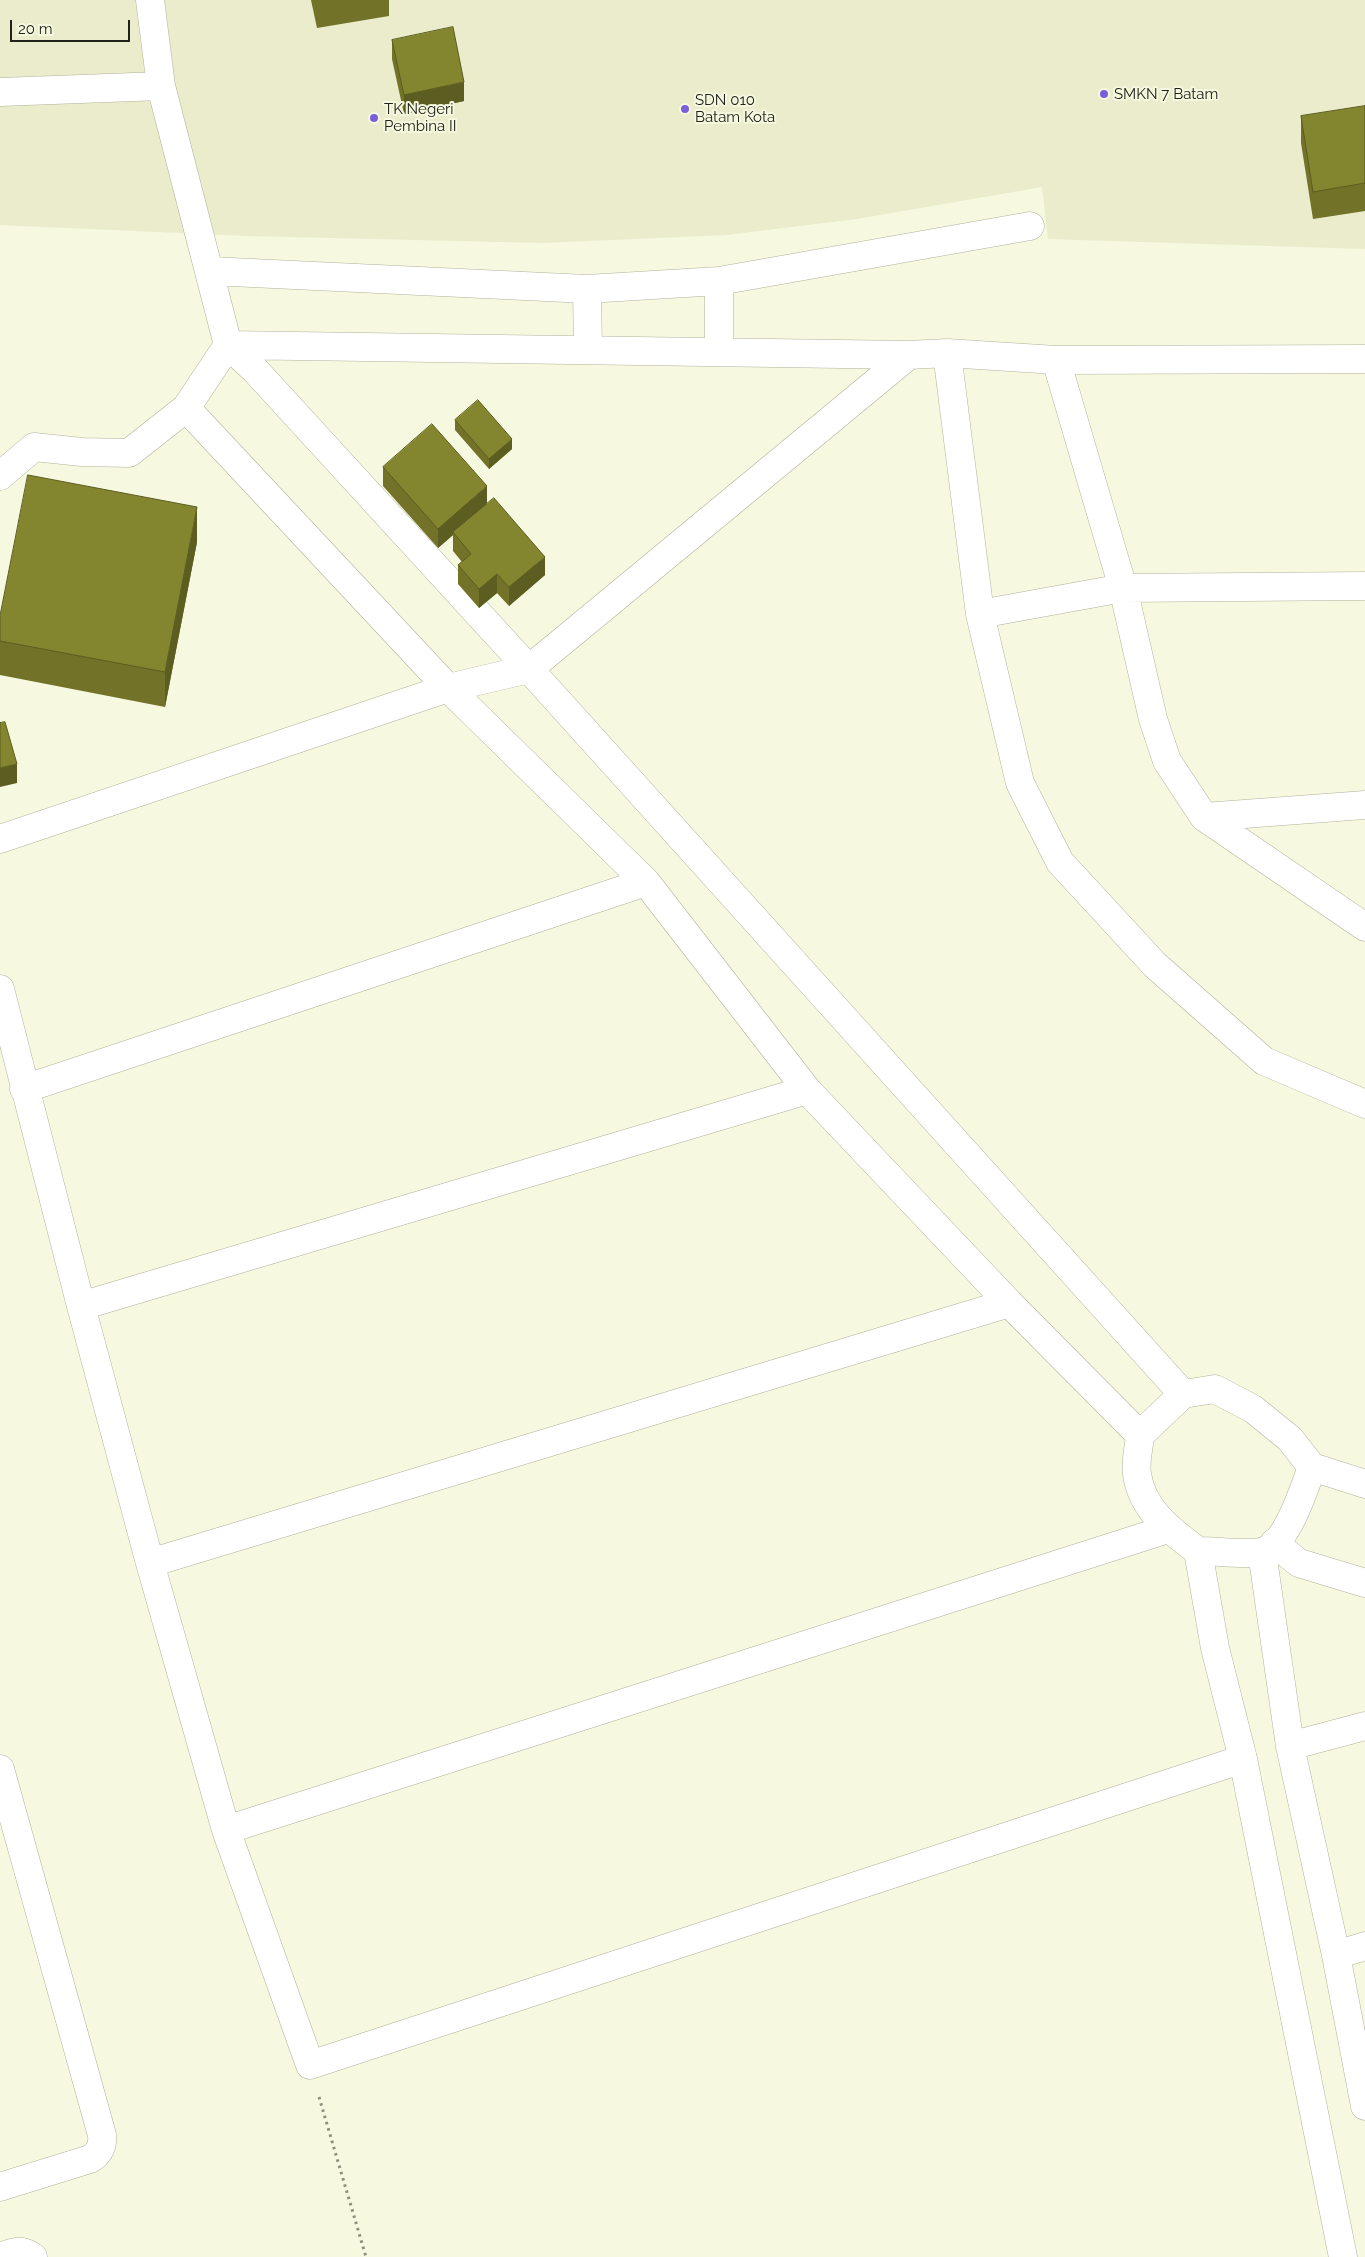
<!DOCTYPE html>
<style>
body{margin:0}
#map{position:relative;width:1365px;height:2257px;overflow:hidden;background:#f6f8df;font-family:Raleway,sans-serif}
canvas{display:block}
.scale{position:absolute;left:10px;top:20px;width:120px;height:22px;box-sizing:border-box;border:2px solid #212219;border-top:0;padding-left:6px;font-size:15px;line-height:18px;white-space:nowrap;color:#212219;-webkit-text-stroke:4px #f6f8df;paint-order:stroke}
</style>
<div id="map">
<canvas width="1365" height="2257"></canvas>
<div class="scale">20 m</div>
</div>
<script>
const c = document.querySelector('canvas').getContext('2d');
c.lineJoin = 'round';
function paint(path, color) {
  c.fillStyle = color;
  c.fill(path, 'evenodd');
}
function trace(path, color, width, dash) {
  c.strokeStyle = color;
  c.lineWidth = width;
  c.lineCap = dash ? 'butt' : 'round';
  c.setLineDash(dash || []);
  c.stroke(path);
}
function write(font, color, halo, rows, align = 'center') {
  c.font = font + ' Raleway,sans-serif';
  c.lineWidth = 4;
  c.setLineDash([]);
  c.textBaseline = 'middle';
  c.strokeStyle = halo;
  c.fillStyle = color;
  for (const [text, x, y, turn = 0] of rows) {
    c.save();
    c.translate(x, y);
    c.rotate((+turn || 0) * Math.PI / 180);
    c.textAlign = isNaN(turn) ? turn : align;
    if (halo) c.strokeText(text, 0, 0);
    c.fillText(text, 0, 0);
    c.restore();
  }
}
const built = new Path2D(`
 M0 0H1365V249L1048 239 1042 187 857 219 726 235 543 243 247 236 0 225Z`);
const path = new Path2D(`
 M319 2097 366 2257`);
const minor = new Path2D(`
 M150 0 161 86 228 345 255 370 529 669 1183 1394
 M0 92 161 86
 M210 271 587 289
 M719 281V351
 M228 345 909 355 947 353 1056 360 1365 359
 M588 350 587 289 719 281 1030 226
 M947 353 980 614 1020 783 1060 862 1155 965 1264 1061 1365 1104
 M1056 360 1123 588 1153 719 1167 761 1204 817 1365 927
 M186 408 448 688 646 882 807 1090 1009 1303 1140 1435C1139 1447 1135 1462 1137 1474 1142 1510 1171 1531 1198 1551L1215 1648 1243 1759 1343 2257
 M0 476 34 447 82 452 129 453 186 408 228 345
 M980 614 1123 588 1365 586
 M1204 817 1365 805
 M0 839 448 688 529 669 909 355
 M0 989 81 1306 150 1563 226 1830 310 2065 1243 1759
 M24 1089 646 882
 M81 1306 807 1090
 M1140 1435 1183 1394 1215 1389 1253 1409 1290 1439 1312 1467 1365 1484
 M1274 1543 1299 1563 1365 1583
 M1198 1551C1217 1551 1243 1555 1261 1552 1286 1547 1304 1489 1312 1467
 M1262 1552 1290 1746 1336 1955 1365 2106
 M150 1563 1009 1303
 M1290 1746 1365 1726
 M0 1769 102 2135C103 2146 100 2153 90 2159L0 2187
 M226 1830 1168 1529
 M1336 1955 1365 1946
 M0 2257C13 2252 21 2248 33 2257`);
const wall = new Path2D(`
 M311 0H389V16L317 28Z
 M392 40 464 101 404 114 392 59Z
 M1365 106V211L1313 219 1301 143V116Z
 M455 420 512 449 489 469 455 430Z
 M383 467 487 504 545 575 509 606 497 593 479 608 458 584V565L462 562 453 551V535L438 548 383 486Z
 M197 542 165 707 0 675V616Z`);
const shadedWall = new Path2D(`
 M464 82V101L404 114V95Z
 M512 439V449L489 469V459Z
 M487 486V505L453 532V535L438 548V529Z
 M197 507V542L165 707V672Z
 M545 557V575L509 606V587Z
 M497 574V593L479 608V589Z
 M17 764V783L0 787V768Z`);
const building = new Path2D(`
 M453 27 464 82 404 95 392 40Z
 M1365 106V183L1313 192 1301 116Z
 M478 400 512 439 489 459 455 420Z
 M432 424 487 486 438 529 383 467Z
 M28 475 197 507 165 672 0 641V616Z
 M494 498 545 557 509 587 497 574 479 589 458 565 471 554 453 532Z
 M5 722 17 764 0 768V723Z`);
const markers = [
 [1104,94,5,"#7b5ed9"],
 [685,109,5,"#7b5ed9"],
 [374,118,5,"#7b5ed9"]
];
const poiNames = [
 ["SMKN 7 Batam",1114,94],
 ["SDN 010",695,100],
 ["Batam Kota",695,117],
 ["TK Negeri",384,109],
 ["Pembina II",384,126]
];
paint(built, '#eaeccc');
trace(minor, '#b1b29b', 29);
trace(path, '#8e8f7e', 3, [2.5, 4]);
trace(minor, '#fff', 28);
paint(wall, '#727228');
paint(shadedWall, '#5c5d21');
paint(building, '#84852f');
trace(building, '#5c5d21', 1);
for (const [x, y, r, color] of markers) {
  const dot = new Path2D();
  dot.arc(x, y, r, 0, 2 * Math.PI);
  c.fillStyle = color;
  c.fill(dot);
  trace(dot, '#f6f8df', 2);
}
write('15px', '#212219', '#f6f8df', poiNames, 'left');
</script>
